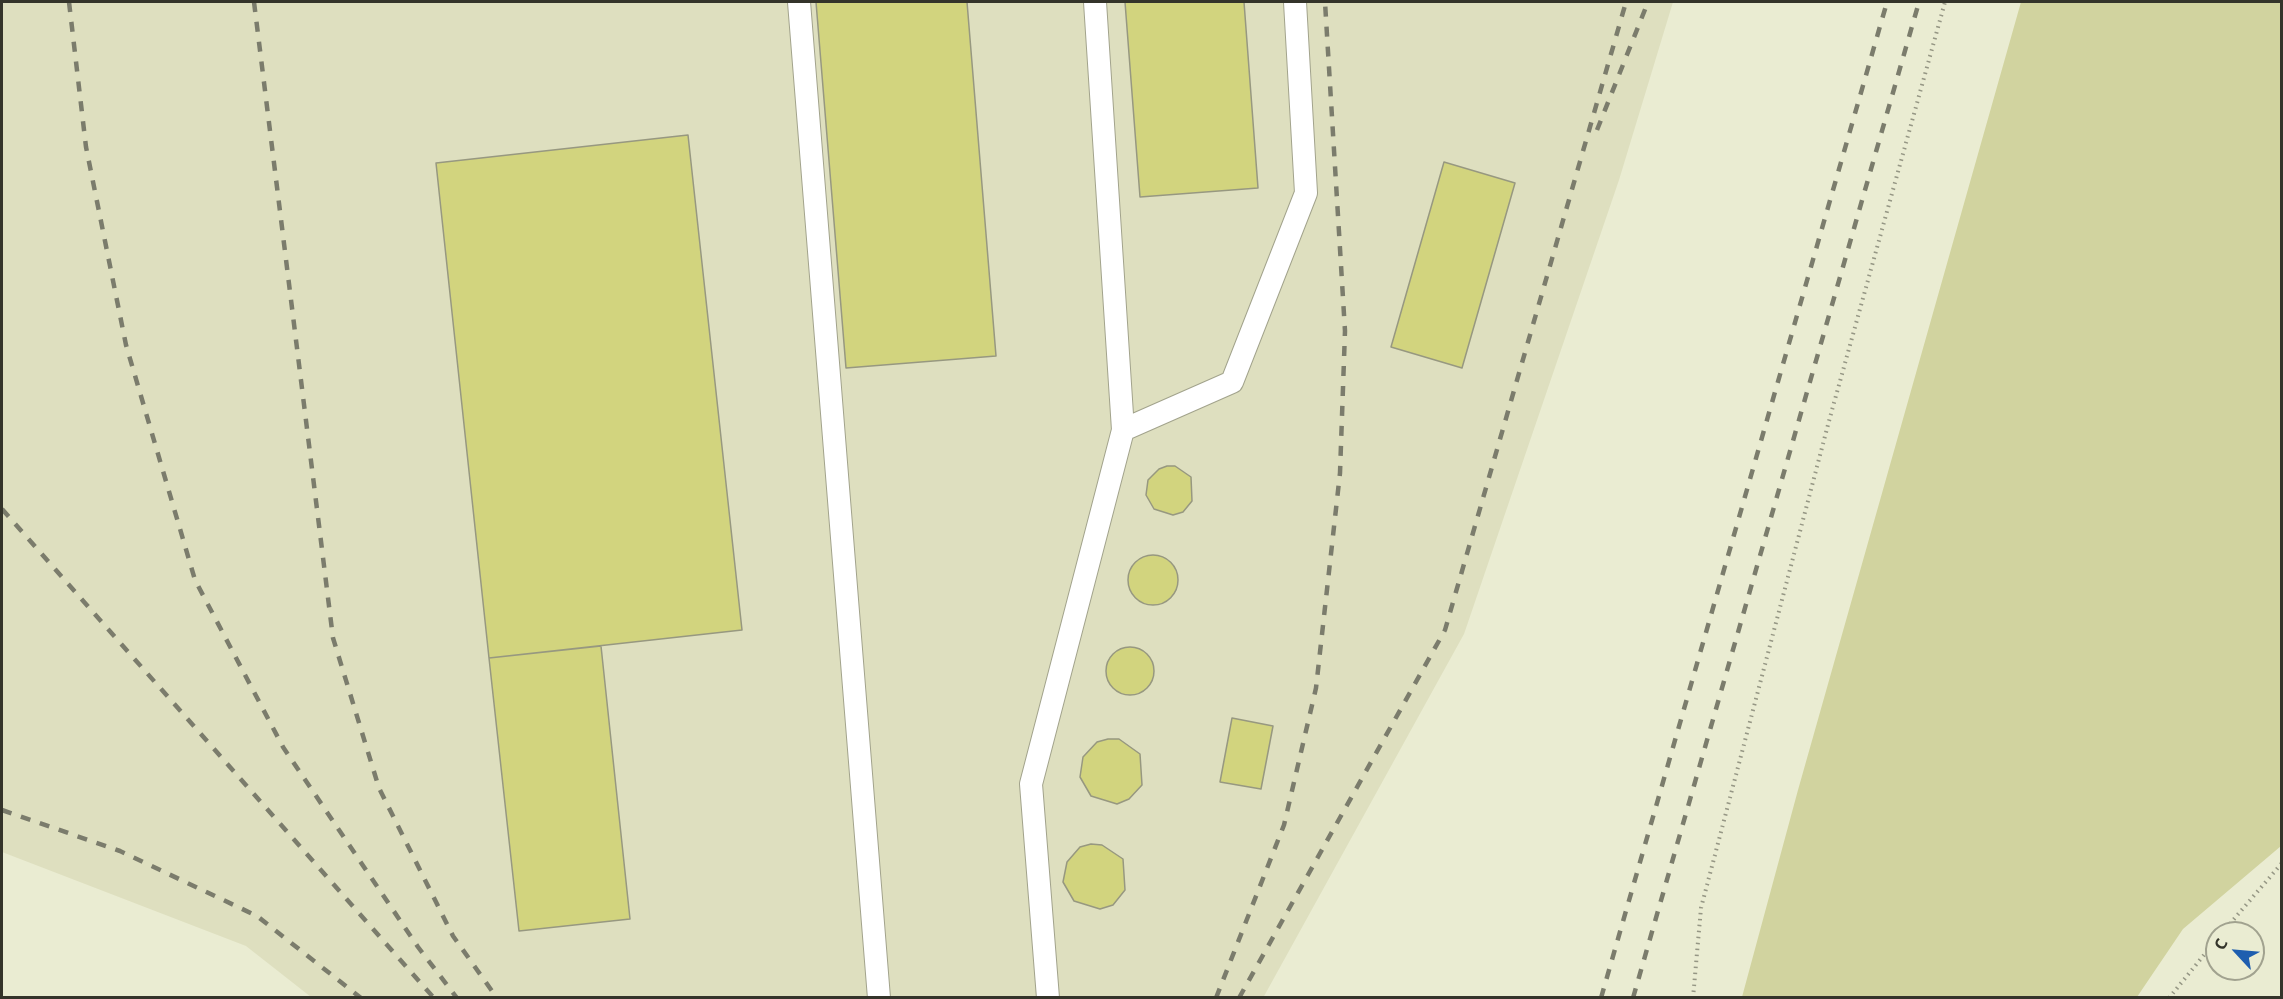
<!DOCTYPE html>
<meta charset="utf-8">
<style>
body{margin:0}
#map{position:relative;width:2283px;height:999px;overflow:hidden;background:#eaecd2;font-family:"Open Sans",sans-serif}
canvas{display:block}
.frame{position:absolute;inset:0;border:3px solid #34342a;pointer-events:none}
.north{position:absolute;left:2205px;top:921px;width:60px;height:60px;box-sizing:border-box;background:#eaecd2;border:2px solid #a1a28f;border-radius:50%;rotate:296deg;font-size:16px;font-weight:700;line-height:24px;text-align:center;color:#34342a}
.north::after{content:'';display:block;margin:auto;width:21px;height:27px;background:#1e5eaf;clip-path:polygon(50% 0,100% 100%,50% 72%,0 100%)}
</style>
<div id="map">
<canvas width="2283" height="999"></canvas>
<div class="frame"></div>
<div class="north">С</div>
</div>
<script>
const c = document.querySelector('canvas').getContext('2d');
c.lineJoin = 'round';
function paint(path, color) {
  c.fillStyle = color;
  c.fill(path, 'evenodd');
}
function trace(path, color, width, dash) {
  c.strokeStyle = color;
  c.lineWidth = width;
  c.lineCap = dash ? 'butt' : 'round';
  c.setLineDash(dash || []);
  c.stroke(path);
}
const built = new Path2D(`
 M2 2H1673L1619 180 1464 634 1263 998 311 997 246 946 2 852Z`);
const green = new Path2D(`
 M2021 2H2281V846L2183 929 2137 997H1742L1798 790Z`);
const building = new Path2D(`
 M816 2H967L996 356 846 368Z
 M1125 2H1244L1258 188 1140 197Z
 M688 135 742 630 489 658 436 163Z
 M1444 162 1515 183 1462 368 1391 347Z
 M1167 466H1175L1191 477 1192 501 1183 512 1173 515 1154 509 1146 495 1148 480 1159 469Z
 M1128 580a25 25 0 1 1 50 0a25 25 0 1 1-50 0Z
 M601 646 630 919 519 931 489 658Z
 M1106 671a24 24 0 1 1 48 0a24 24 0 1 1-48 0Z
 M1232 718 1273 726 1261 789 1220 782Z
 M1108 739H1119L1140 754 1142 785 1129 799 1117 804 1091 796 1080 777 1083 757 1097 742Z
 M1091 844 1102 845 1123 859 1125 890 1113 905 1100 909 1074 901 1063 882 1067 862 1080 847Z`);
const path = new Path2D(`
 M2222 933 2282 863
 M1693 998 1701 908 1829 421 1945 2
 M2169 998 2217 939`);
const lane = new Path2D(`
 M799 2 879 998
 M1095 2 1123 430
 M1048 998 1031 784 1123 430 1232 382 1306 193 1295 2`);
const rail = new Path2D(`
 M69 2 86 147 126 345 195 580 283 747 418 947 457 998
 M254 2 333 638 379 788 453 936 497 998
 M1597 130 1648 2
 M2 509 434 998
 M2 810 120 851 257 916 361 998
 M1216 998 1284 825 1316 688 1340 473 1345 331 1325 2
 M1239 998 1445 630 1626 2
 M1601 998 1887 2
 M1633 998 1919 2`);
paint(built, '#dedfbf');
paint(green, '#d1d39f');
paint(building, '#d2d47e');
trace(building, '#979880', 1.5);
trace(lane, '#a2a38c', 24);
trace(path, '#959684', 4, [1.5, 4.5]);
trace(lane, '#fff', 22);
trace(rail, '#7b7c6c', 4.5, [10, 10]);
</script>
